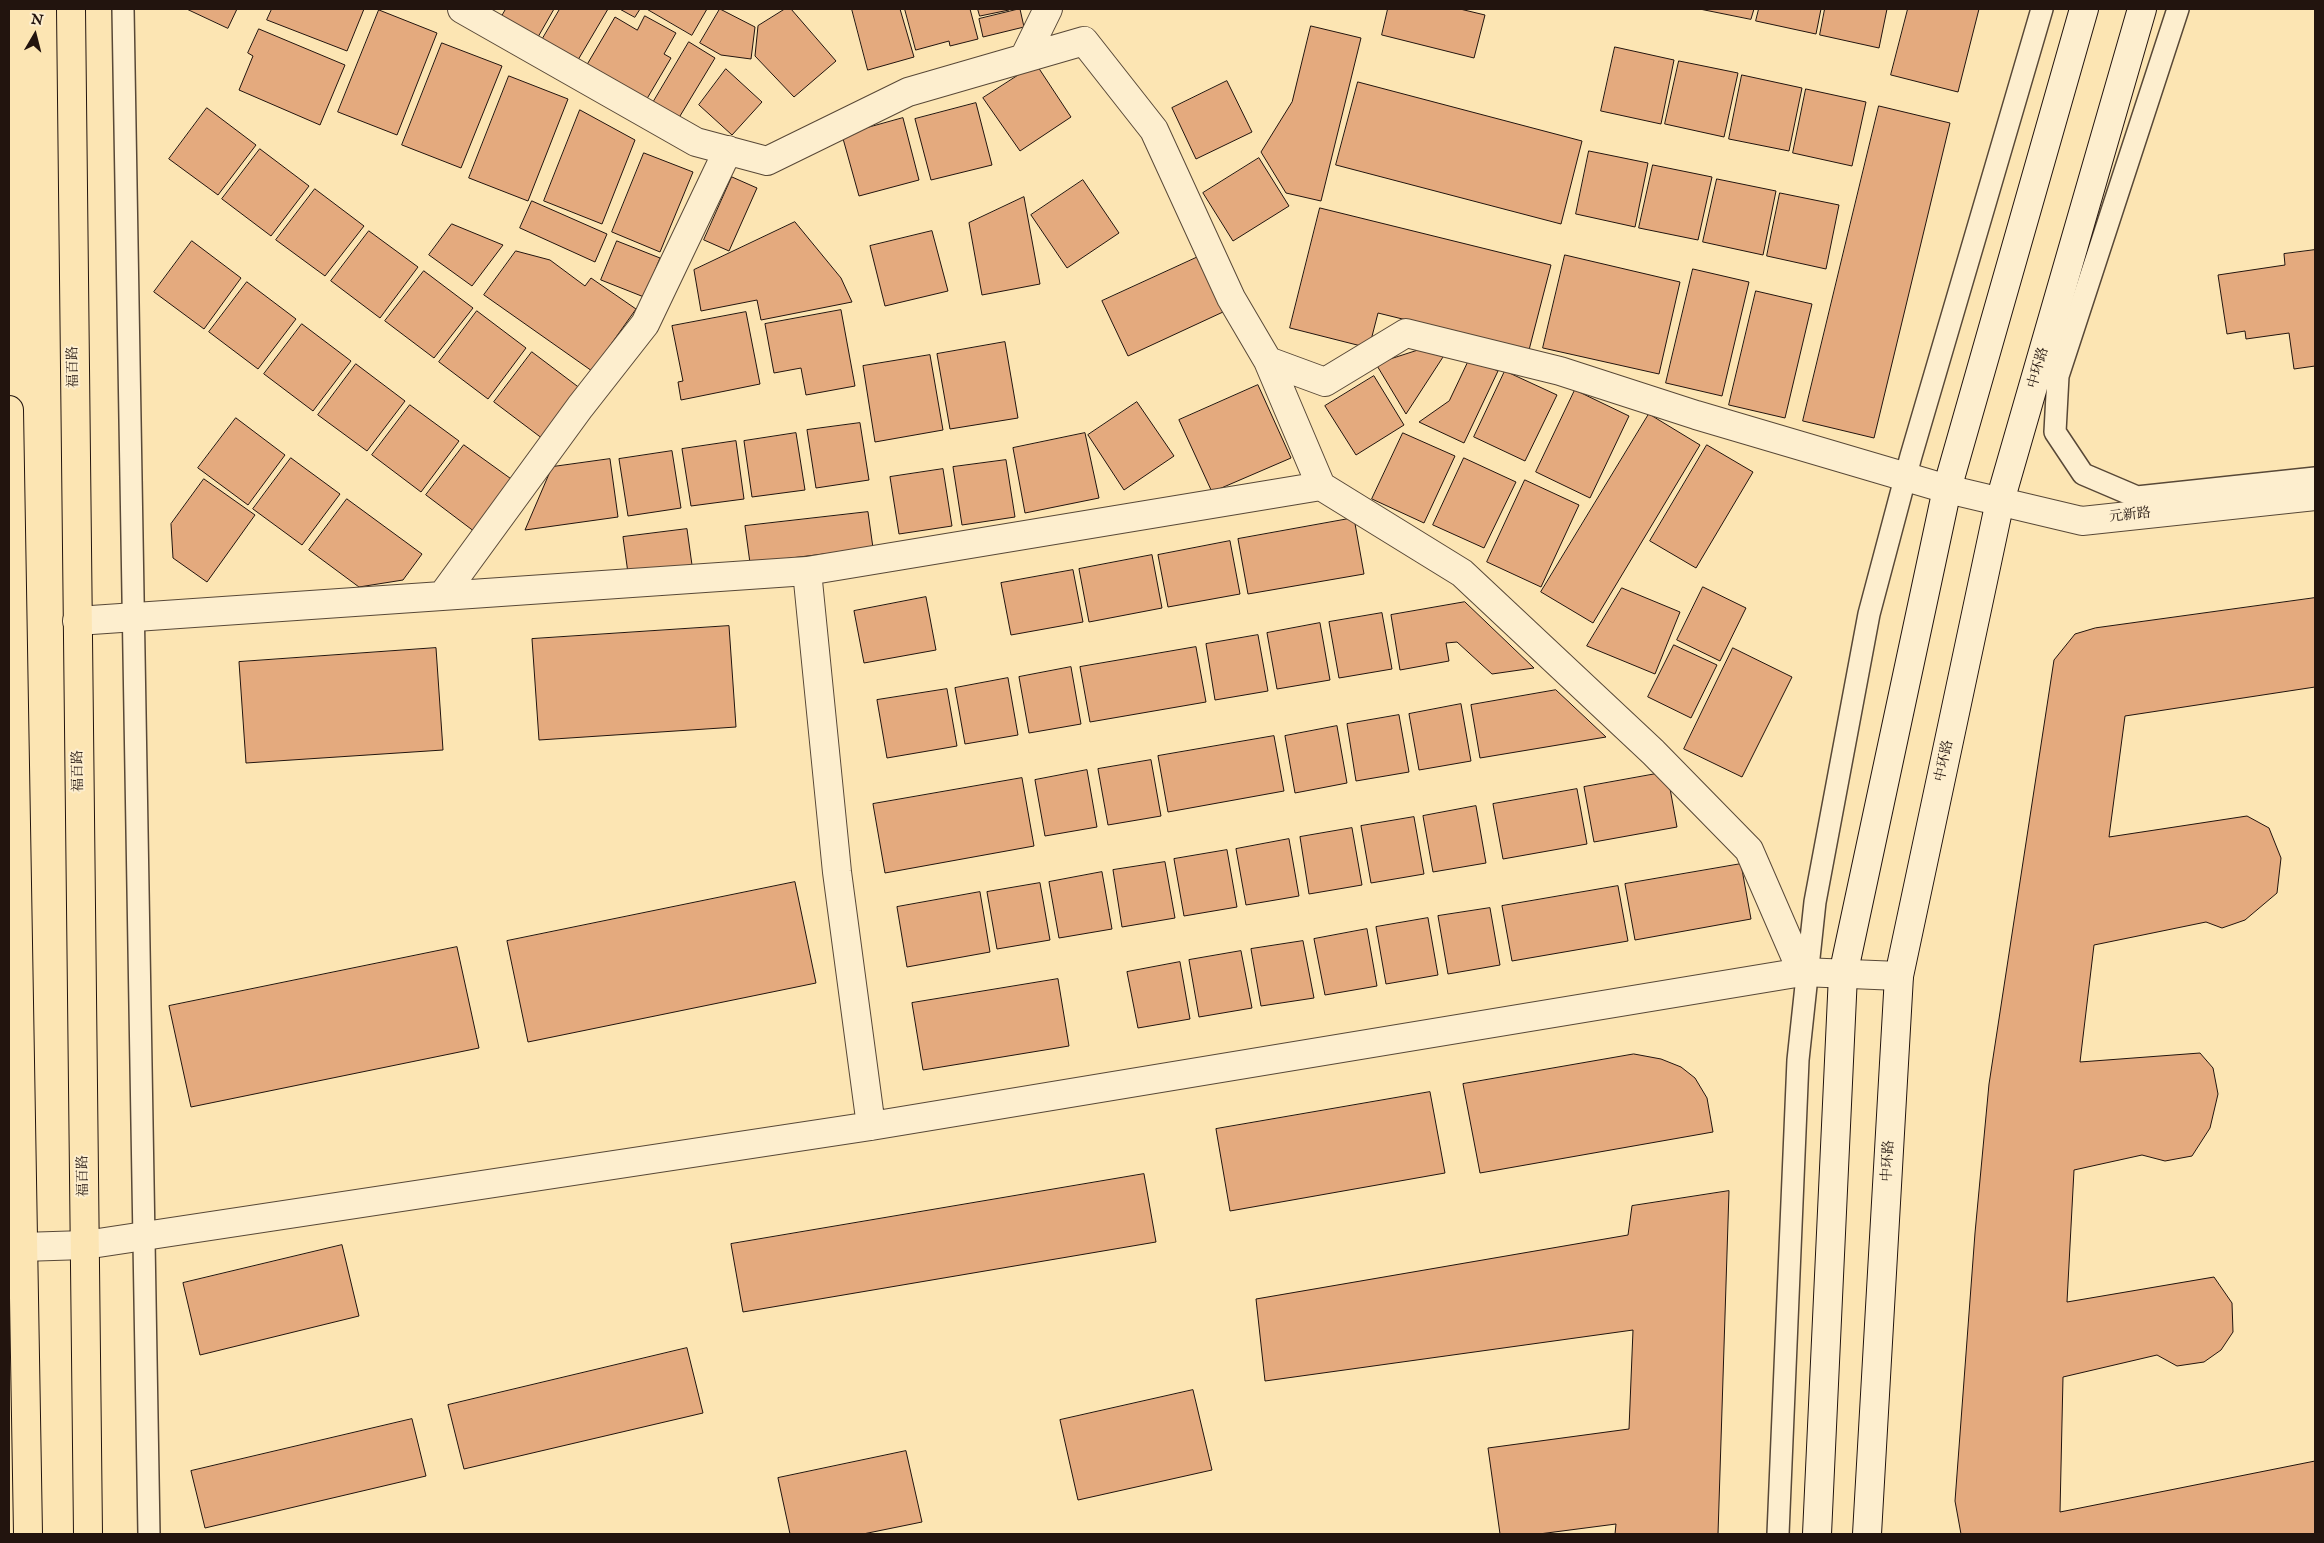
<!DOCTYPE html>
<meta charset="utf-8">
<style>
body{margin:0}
#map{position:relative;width:2324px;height:1543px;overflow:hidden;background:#fce5b3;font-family:"IM FELL English",serif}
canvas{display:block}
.frame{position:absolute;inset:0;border:10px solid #22140e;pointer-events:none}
.north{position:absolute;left:10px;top:10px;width:50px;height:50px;-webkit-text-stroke:4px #fdeece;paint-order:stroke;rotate:8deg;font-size:14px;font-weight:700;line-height:20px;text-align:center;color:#22140e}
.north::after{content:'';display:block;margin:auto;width:18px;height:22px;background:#22140e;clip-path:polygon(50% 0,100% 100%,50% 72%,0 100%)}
</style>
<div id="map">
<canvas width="2324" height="1543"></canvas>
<div class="frame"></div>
<div class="north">N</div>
</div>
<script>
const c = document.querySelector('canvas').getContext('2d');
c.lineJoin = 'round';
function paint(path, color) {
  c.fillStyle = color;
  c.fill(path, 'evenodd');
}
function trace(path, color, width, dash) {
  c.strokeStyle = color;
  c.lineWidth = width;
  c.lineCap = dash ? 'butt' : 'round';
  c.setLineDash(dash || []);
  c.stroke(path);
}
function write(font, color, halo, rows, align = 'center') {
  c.font = font + ' "IM FELL English","Noto Serif SC",serif';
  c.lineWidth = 4;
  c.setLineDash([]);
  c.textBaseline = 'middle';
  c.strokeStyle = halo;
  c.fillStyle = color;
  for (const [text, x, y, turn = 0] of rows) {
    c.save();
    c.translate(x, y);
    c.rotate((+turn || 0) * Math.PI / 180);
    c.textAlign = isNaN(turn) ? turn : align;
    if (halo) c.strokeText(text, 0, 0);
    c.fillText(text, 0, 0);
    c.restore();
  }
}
const building = new Path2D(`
 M187 9H237L228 28Z
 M272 9H364L347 51 267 20Z
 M506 9H554L534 44 498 23Z
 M560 9H608L575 65 539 45Z
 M620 9H640L635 17Z
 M647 9H707L692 35Z
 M720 9 755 27 751 59 721 55 700 43Z
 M785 9H791L836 61 794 97 755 56 758 26Z
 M852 9H900L914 57 868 70Z
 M905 9H970L978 39 950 46 949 41 916 50Z
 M978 9H1009V10L980 16Z
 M1020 9 1024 27 983 37 979 19Z
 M1388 9H1460L1485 15 1474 58 1382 35Z
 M1700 9H1754L1751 19Z
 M1759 9H1821L1816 34 1756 21Z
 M1825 9H1887L1879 48 1820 35Z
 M1908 9H1979L1958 92 1891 75Z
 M379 10 437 33 397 135 338 112Z
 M645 16 676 33 664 54 671 58 645 102 585 68 615 17 637 30Z
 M1311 26 1361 38 1321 201 1286 193 1261 152 1292 102Z
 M259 29 345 65 320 125 239 90 253 56 248 53Z
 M689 42 715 58 677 121 651 106Z
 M442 43 502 66 461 168 402 145Z
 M1615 47 1674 60 1661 124 1601 111Z
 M1679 61 1738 73 1724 137 1665 124Z
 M1036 64 1071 117 1020 151 983 98Z
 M726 69 762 102 732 135 699 105Z
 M1742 75 1802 88 1789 151 1729 139Z
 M509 76 568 99 528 201 469 178Z
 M1227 81 1252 132 1196 159 1172 108Z
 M1358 82 1582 141 1561 224 1336 165Z
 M1806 89 1866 102 1852 166 1793 153Z
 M976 103 992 165 931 180 915 119Z
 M1879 106 1950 123 1874 438 1803 421Z
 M207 108 256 145 218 195 169 159Z
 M580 110 635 140 602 224 544 201Z
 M903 118 919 180 859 196 842 135Z
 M260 149 309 186 271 236 222 199Z
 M1589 151 1648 163 1635 227 1576 214Z
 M644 153 693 172 660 252 612 232Z
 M1259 158 1289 206 1233 241 1203 193Z
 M1653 165 1712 177 1698 240 1639 228Z
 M732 177 757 188 729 251 704 240Z
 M1717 179 1776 191 1763 255 1703 242Z
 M1083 180 1119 233 1067 268 1031 215Z
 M315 189 364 226 325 276 276 240Z
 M1780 193 1839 205 1826 269 1767 256Z
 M1024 197 1040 284 982 295 969 223Z
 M532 201 607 234 595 262 520 228Z
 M1320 208 1551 265 1529 350 1378 313 1369 348 1290 328Z
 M795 222 841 278 852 302 761 320 757 300 701 311 694 270Z
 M452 224 503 245 472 286 429 255Z
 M369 231 418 267 380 318 331 281Z
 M932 231 948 291 885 306 870 246Z
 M192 241 241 278 204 329 154 292Z
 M617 241 660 258 644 297 601 280Z
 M2315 250V366L2294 369 2289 333 2246 339 2245 331 2227 334 2218 275 2285 265 2284 254Z
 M516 251 550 260 585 286 591 278 636 309 592 371 484 295Z
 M1565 255 1680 282 1659 374 1543 348Z
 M1198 257 1223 312 1128 356 1102 301Z
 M1693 269 1749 282 1722 396 1666 383Z
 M424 271 473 308 434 358 385 321Z
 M247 282 296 319 258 369 209 332Z
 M1756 291 1812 304 1785 418 1729 405Z
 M841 310 855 386 806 395 801 368 774 373 765 324Z
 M477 311 526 348 488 399 439 362Z
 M746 312 760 384 681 400 678 382 683 381 672 326Z
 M302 324 351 361 313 411 264 374Z
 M1005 342 1018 418 950 429 937 354Z
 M1425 348 1443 357 1406 414 1376 364Z
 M532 352 581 389 543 439 494 402Z
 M930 355 943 430 875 442 863 366Z
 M1470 358 1498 371 1464 443 1419 422 1449 401Z
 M356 364 405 401 367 451 318 415Z
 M1505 371 1557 395 1525 461 1474 437Z
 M1374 376 1404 425 1356 455 1325 406Z
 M1258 385 1291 458 1212 492 1179 420Z
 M1575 390 1629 416 1590 498 1536 472Z
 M1137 402 1174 456 1124 490 1088 435Z
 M410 405 459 441 421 492 372 455Z
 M1649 414 1700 445 1593 623 1541 592Z
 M236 418 285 455 248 505 198 468Z
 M860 423 869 480 816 488 807 430Z
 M796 433 805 490 752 497 744 441Z
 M1085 433 1099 498 1025 513 1013 448Z
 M1403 433 1455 456 1424 523 1372 499Z
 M736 441 744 499 691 506 682 449Z
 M464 445 514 481 475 532 426 495Z
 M1707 445 1753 472 1696 568 1650 541Z
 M672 451 681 508 628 516 619 459Z
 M291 458 340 494 302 545 253 509Z
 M1464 458 1516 482 1484 548 1433 525Z
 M610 459 618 517 525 530 552 467Z
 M1006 460 1015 517 962 525 953 467Z
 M943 469 952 526 899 534 890 477Z
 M204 479 255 515 207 582 173 558 171 524Z
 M1525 480 1579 505 1541 587 1487 562Z
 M347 499 422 554 403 580 359 587 309 550Z
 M868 512 873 548 750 563 745 526Z
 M1354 518 1364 574 1248 594 1238 539Z
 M687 529 692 565 628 573 623 537Z
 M1230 541 1240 594 1168 607 1158 555Z
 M1152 555 1162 608 1089 622 1079 569Z
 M1073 570 1083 622 1011 635 1001 583Z
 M1703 587 1746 608 1720 661 1677 640Z
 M1622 588 1680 612 1655 674 1587 646Z
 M926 597 936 650 864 663 854 611Z
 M2315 598V687L2125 716 2109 837 2247 816 2269 828 2281 858 2277 893 2245 920 2222 928 2206 922 2094 945 2080 1062 2200 1053 2213 1068 2218 1094 2210 1128 2192 1156 2165 1161 2142 1155 2074 1170 2067 1302 2214 1277 2232 1303 2233 1332 2221 1350 2204 1362 2177 1366 2157 1355 2063 1377 2060 1512 2315 1461V1534H1961L1955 1501 1975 1233 1989 1084 2054 660 2075 634 2095 628Z
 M1465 602 1534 668 1492 674 1457 642 1446 643 1449 661 1400 670 1391 615Z
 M1382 613 1392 669 1339 678 1329 622Z
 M1320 623 1330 680 1277 689 1267 633Z
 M729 626 736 727 539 740 532 639Z
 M1258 635 1268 691 1215 700 1206 644Z
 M1674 645 1717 665 1691 718 1648 697Z
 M1196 647 1206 702 1090 722 1080 667Z
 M436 648 443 750 246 763 239 662Z
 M1733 648 1792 677 1742 777 1684 749Z
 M1071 667 1081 724 1029 733 1019 677Z
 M1008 678 1018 735 965 744 955 688Z
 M947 689 957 746 887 758 877 700Z
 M1556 690 1606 737 1480 758 1471 705Z
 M1461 704 1471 761 1419 770 1409 714Z
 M1399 715 1409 772 1356 781 1347 724Z
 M1337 726 1347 783 1295 793 1285 736Z
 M1274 736 1284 791 1168 812 1158 756Z
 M1151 760 1161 816 1108 825 1098 769Z
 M1087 770 1097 827 1045 836 1035 780Z
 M1667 772 1677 827 1594 842 1584 787Z
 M1022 778 1034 846 885 873 873 804Z
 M1577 789 1587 844 1503 859 1493 804Z
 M1476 806 1486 863 1433 872 1423 816Z
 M1414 817 1424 874 1371 883 1361 826Z
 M1352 828 1362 885 1309 894 1300 837Z
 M1289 839 1299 896 1246 905 1236 849Z
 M1227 850 1237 907 1184 916 1174 859Z
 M1165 862 1175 918 1122 927 1113 870Z
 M1741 864 1751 919 1635 940 1625 884Z
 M1102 872 1112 929 1059 938 1049 882Z
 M795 882 816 983 528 1042 507 941Z
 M1040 883 1050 940 997 949 987 892Z
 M1618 886 1628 941 1512 961 1502 906Z
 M980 892 990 952 907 967 897 907Z
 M1490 908 1500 965 1448 974 1438 916Z
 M1428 918 1438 975 1386 984 1376 927Z
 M1367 929 1377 986 1325 995 1314 939Z
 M1303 941 1314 998 1261 1006 1251 949Z
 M457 947 479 1048 191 1107 169 1006Z
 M1241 951 1252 1008 1199 1017 1189 960Z
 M1180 962 1190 1019 1138 1028 1127 972Z
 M1058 979 1069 1046 923 1070 912 1003Z
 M1634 1054 1661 1059 1681 1067 1695 1078 1707 1098 1713 1132 1480 1173 1463 1084Z
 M1430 1092 1445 1173 1230 1211 1216 1129Z
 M1144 1174 1156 1242 743 1312 731 1244Z
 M1729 1191 1718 1534H1615L1616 1524 1539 1534H1500L1488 1448 1629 1429 1633 1330 1265 1381 1256 1299 1628 1235 1632 1206Z
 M342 1245 359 1316 200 1355 183 1283Z
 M687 1348 703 1413 464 1469 448 1405Z
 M1193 1390 1212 1470 1078 1500 1060 1420Z
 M412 1419 426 1476 205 1528 191 1471Z
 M906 1451 922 1522 863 1534H790L778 1478Z`);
const lane = new Path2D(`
 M123 9 149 1534
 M2178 9 2058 376 2055 432 2083 474 2137 497 2315 478
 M1778 1534 1798 1060 1815 902 1869 614 1911 456 2042 9`);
const street = new Path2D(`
 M462 9 696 142 767 161 908 92 1084 41 1154 130 1231 298 1268 361 1321 486 1462 573 1653 752 1749 850 1802 972
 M1024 58 1048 9
 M1268 361 1325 382 1406 333 1560 371 1696 415 1947 489 2082 521 2315 496
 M442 596 580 407 645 324 728 150
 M77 621 807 571
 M871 1126 837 872 807 571 1321 486
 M9 1246 22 1247 85 1245 871 1126 1802 972 1899 976`);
const secondary = new Path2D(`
 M1817 1534 1843 975 1947 489 2084 9
 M1867 1534 1899 976 2000 501 2142 9`);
const primary = new Path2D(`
 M71 9 88 1534
 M9 410 28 1534`);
const streetNames = [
 ["福百路",74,367,-91],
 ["中环路",2039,368,-74],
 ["元新路",2130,516,-6],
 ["中环路",1945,761,-78],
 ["福百路",79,771,-91],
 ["中环路",1889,1161,-87],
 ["福百路",84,1176,-91]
];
paint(building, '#e4aa7e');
trace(building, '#22140e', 1);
trace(lane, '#584837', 24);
trace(street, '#584837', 30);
trace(secondary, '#22140e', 30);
trace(primary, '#22140e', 30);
trace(lane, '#fdeece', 21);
trace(street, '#fdeece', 28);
trace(secondary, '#fdeece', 28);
trace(primary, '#fce5b3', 28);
write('14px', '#22140e', '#fdeece', streetNames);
</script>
